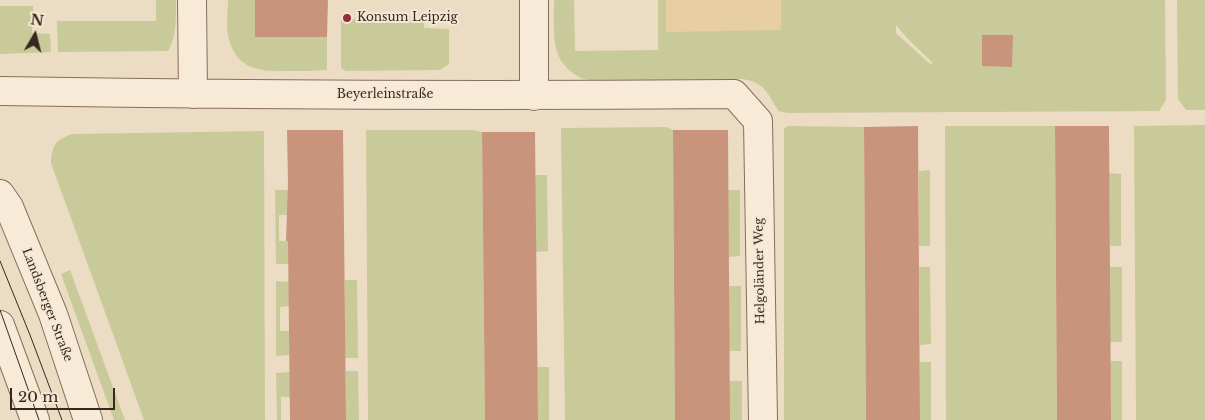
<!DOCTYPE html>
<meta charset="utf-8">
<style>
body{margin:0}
#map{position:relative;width:1205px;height:420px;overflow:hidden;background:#ecdcc4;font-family:"Libre Baskerville",serif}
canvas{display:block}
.north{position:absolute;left:10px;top:10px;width:50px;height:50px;-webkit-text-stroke:4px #f4e7d4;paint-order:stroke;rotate:8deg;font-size:14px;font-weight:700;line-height:20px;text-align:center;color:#37281f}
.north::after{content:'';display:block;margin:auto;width:18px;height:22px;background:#37281f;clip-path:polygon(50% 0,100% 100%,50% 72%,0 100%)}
.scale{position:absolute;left:10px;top:388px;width:105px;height:22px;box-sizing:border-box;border:2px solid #37281f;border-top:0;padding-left:6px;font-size:15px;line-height:18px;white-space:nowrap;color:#37281f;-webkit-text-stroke:4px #f4e7d4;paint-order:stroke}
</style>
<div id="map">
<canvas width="1205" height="420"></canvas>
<div class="north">N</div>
<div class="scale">20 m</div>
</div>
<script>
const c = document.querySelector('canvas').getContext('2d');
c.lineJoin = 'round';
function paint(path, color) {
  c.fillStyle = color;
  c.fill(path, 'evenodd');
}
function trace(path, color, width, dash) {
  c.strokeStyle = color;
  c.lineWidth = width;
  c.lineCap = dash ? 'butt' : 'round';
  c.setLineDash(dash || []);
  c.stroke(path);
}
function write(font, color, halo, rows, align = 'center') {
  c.font = font + ' "Libre Baskerville",serif';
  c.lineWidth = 4;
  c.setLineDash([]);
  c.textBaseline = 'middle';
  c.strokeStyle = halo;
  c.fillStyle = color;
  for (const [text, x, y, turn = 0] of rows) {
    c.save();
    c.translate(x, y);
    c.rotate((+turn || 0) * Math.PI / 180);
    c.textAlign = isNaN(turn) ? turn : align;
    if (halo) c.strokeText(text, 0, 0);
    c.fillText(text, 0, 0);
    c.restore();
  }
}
const green = new Path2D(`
 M156 0H176C176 18 177 35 168 51L58 52 57 21H156Z
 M228 0H255V37H327V70C314 71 301 71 288 71 258 72 235 69 228 35 226 24 228 11 228 0Z
 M554 0H574L575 51 658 50V0H1165L1166 100 1159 111 787 113 779 111C766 93 767 84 743 79L600 81C596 81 592 81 588 80 573 77 559 63 556 48 553 36 554 13 554 0ZM896 25 908 39 933 63 930 64 896 33Z
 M1177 0H1205V110H1186L1178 99Z
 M0 6H33L32 33 50 34 51 52 0 54Z
 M341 19H423L424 28 449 29V64L440 70 346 71 341 68Z
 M1205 125V420H1136L1134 126Z
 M788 126 864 127 866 420H784V129Z
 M945 126H1055L1057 420H946Z
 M666 127 673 130 675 420H565L561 128Z
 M366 130H473L482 132 485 420H368Z
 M264 131 265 420H144L51 163C52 146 55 140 72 134Z
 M930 170V246H919V171Z
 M1109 173 1121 174V246H1110Z
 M535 175H547L548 251 536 252Z
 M275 190H288V215H279V241H288L289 264H276Z
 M728 190H740V256L728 257Z
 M919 267H930L931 344 920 345Z
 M1110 267H1122V342H1110Z
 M70 270 125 420H114L61 274Z
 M345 280H357L358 358H345Z
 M276 281 289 282V306L280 307V331H289L290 355 276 356Z
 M729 286H741V351H729Z
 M1110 361H1122V420H1111Z
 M920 362H931V420H920Z
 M537 367H549V420H538Z
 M346 371H358L359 420H346Z
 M290 372V397H281V420H277L276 373Z
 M729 381H742V420H730Z`);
const sand = new Path2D(`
 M666 0H781V30L666 32Z`);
const building = new Path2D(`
 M255 0H328L327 37H255Z
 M982 35H1013L1012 67 982 66Z
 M918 126 920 420H866L864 127Z
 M1055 126H1109L1111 420H1057Z
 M287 130H343L346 420H290L288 241H286L288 183Z
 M673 130H728L730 420H675Z
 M482 132H535L538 420H485Z`);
const minor = new Path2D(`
 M192 0 193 94
 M534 0V96
 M0 91C245 95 490 96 734 94L758 121 763 420
 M0 194 9 207 53 314 88 420
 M0 325 35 420`);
const tram = new Path2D(`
 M0 261 30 335 62 420
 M0 310 39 420`);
const markers = [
 [347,18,5,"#922e39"]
];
const poiNames = [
 ["Konsum Leipzig",357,18]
];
const streetNames = [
 ["Beyerleinstraße",385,95],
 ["Helgoländer Weg",760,271,-91],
 ["Landsberger Straße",47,305,69]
];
paint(green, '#c9ca99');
paint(sand, '#e7cea3');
paint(building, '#c8947c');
trace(minor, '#866e5c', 30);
trace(minor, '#f7ead7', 28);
trace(tram, '#37281f', 1);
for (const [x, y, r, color] of markers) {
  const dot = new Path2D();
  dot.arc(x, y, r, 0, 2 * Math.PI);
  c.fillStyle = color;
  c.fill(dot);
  trace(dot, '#f4e7d4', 2);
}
write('12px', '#37281f', '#f4e7d4', poiNames, 'left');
write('12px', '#37281f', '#f4e7d4', streetNames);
</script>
